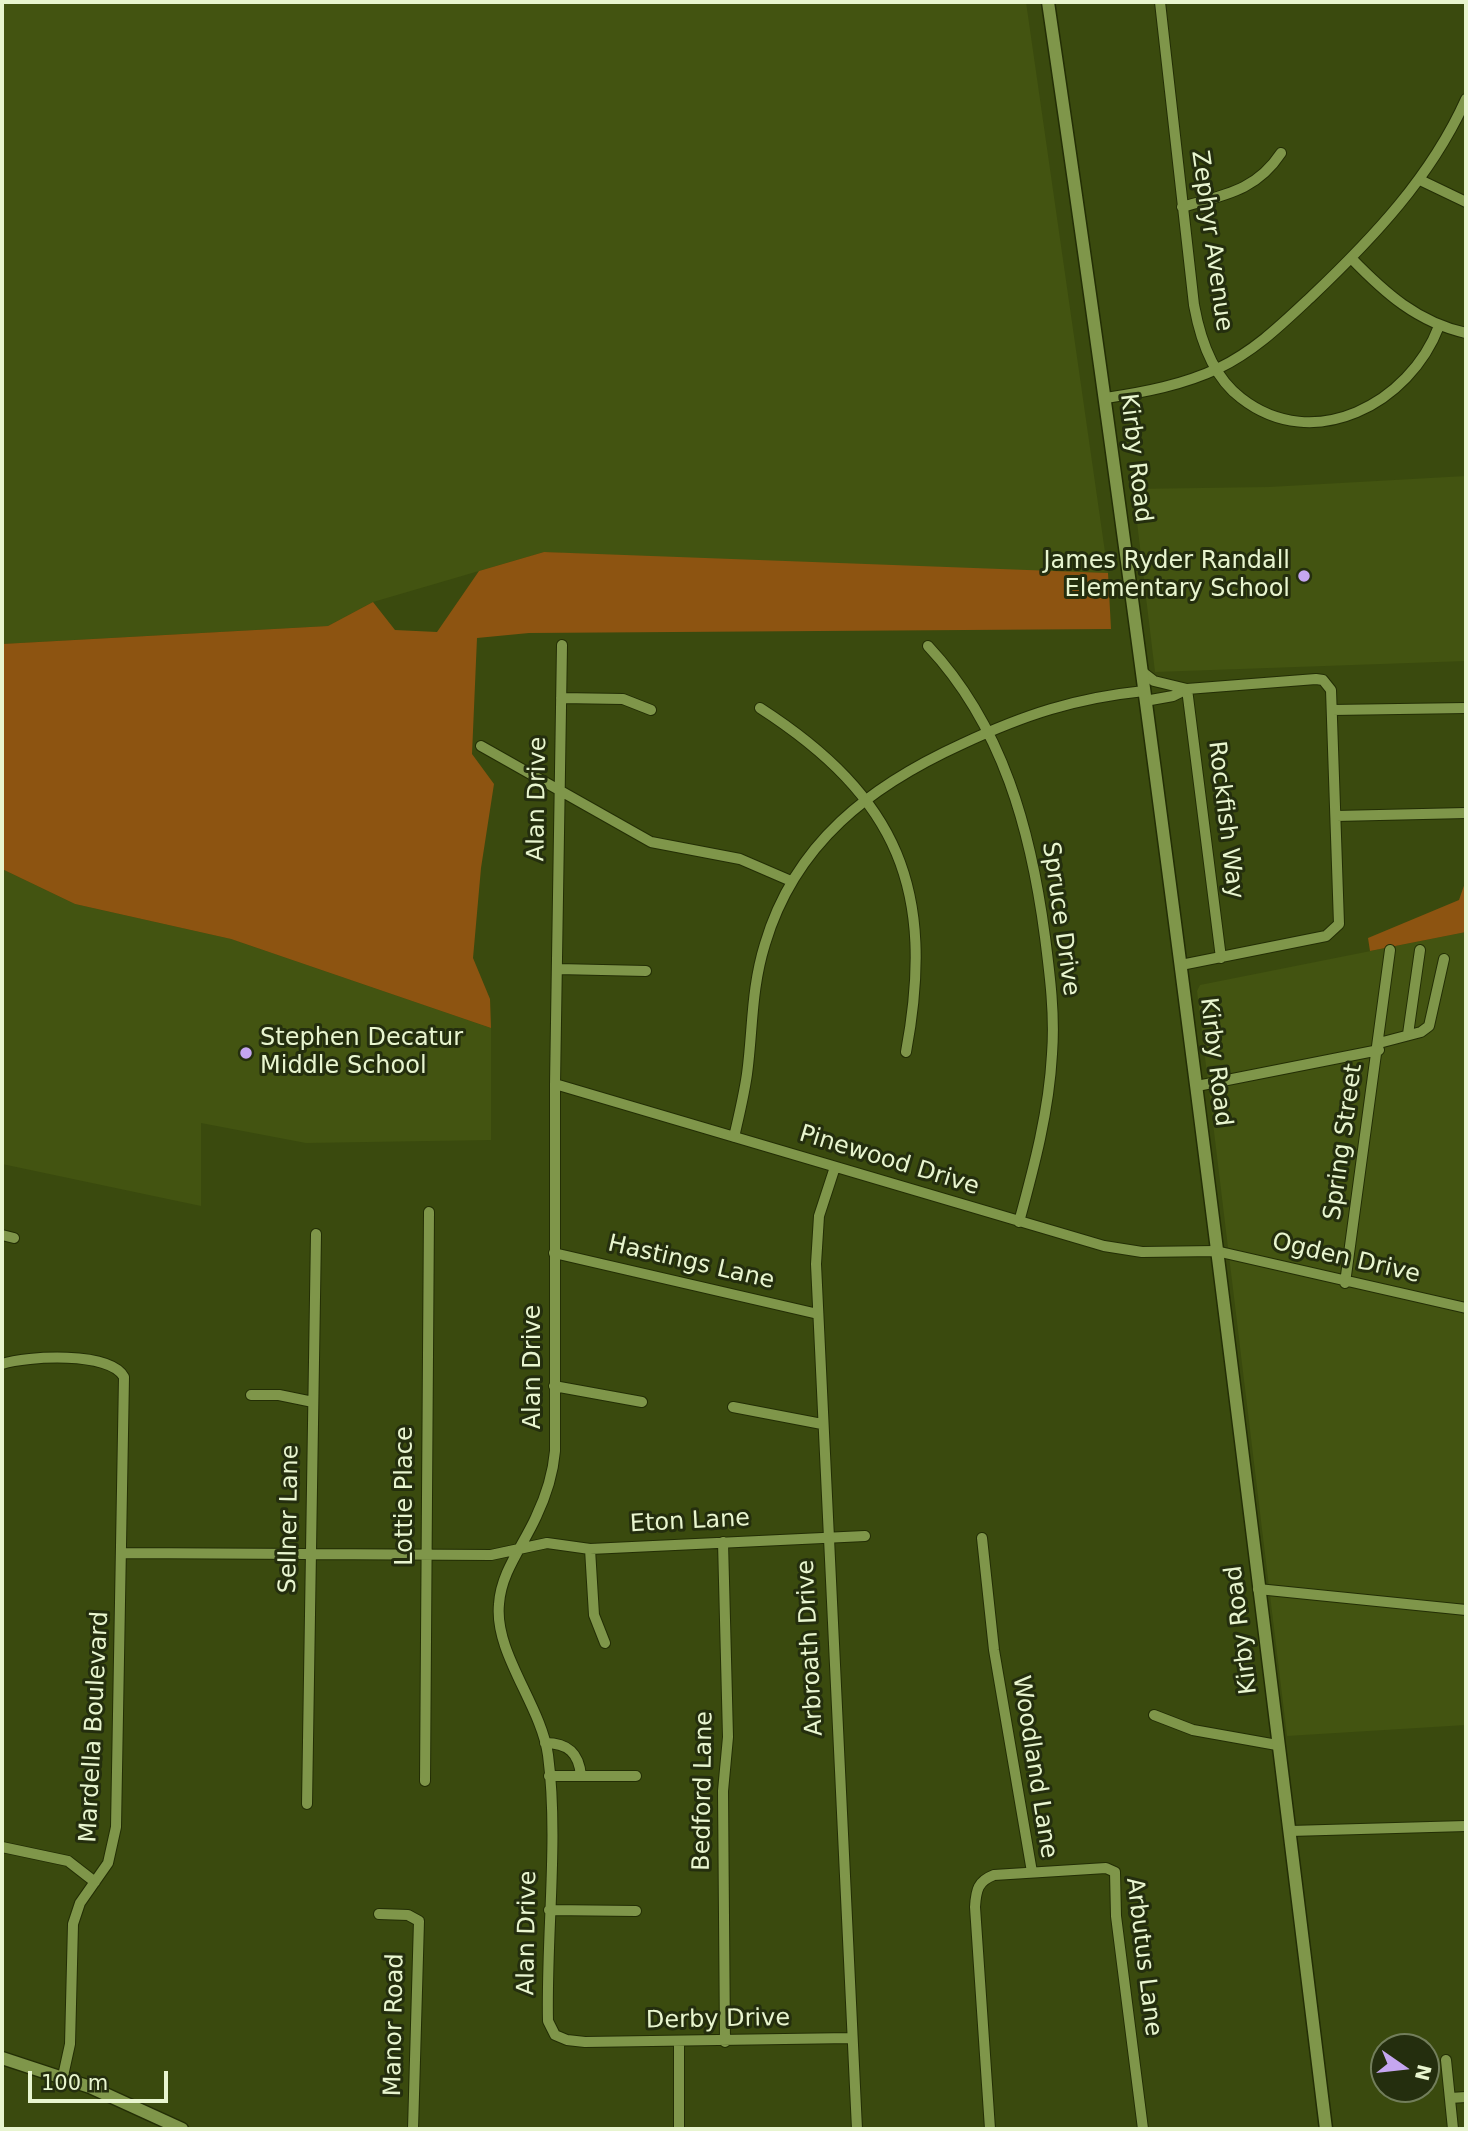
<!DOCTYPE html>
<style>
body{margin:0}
#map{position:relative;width:1468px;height:2131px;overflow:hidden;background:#3a4a0e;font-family:"DejaVu Sans",sans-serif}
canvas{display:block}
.frame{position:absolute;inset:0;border:4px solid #e8f5cf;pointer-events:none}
.north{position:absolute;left:1370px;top:2033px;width:70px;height:70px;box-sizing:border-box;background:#242e0e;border:2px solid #727e5b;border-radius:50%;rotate:104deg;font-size:19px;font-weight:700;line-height:28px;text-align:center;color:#e8f5cf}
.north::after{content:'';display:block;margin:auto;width:24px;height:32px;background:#c5a6f0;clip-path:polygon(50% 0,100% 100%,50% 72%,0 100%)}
.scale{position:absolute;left:28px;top:2071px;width:140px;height:32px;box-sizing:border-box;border:4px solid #e8f5cf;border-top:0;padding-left:9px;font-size:21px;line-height:24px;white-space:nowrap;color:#e8f5cf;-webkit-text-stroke:5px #242e0e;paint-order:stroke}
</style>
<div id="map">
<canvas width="1468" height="2131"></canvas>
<div class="frame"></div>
<div class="north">N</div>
<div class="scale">100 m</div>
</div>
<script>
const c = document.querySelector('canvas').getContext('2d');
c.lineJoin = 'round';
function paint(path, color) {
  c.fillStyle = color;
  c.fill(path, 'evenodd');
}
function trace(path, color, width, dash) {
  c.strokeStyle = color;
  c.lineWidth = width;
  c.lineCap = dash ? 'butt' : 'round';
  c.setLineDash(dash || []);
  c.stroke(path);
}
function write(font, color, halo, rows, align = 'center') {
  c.font = font + ' "DejaVu Sans",sans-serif';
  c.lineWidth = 6;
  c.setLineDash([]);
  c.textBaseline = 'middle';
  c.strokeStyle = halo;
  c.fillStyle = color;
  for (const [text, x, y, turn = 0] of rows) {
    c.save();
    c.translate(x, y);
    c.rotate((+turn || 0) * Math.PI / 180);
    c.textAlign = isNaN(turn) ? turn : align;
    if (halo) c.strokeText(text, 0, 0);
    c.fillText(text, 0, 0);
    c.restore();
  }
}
const built = new Path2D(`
 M2 2H1026L1108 573 793 565 544 552 373 602 328 626 2 644Z
 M1466 476V661L1155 672 1133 489 1269 487Z
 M2 869 75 904 231 939 491 1028V1140L306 1143 201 1123V1206L2 1164Z
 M1466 932V1725L1287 1736 1197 991 1200 985Z`);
const green = new Path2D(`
 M544 552 1108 573 1111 629 529 633 477 638 472 754 494 784 481 868 473 958 490 999 491 1028 231 939 75 904 2 869V644L328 626 373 602 395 630 437 632 479 571Z
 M1466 880V932L1370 951 1368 938 1459 900Z`);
const minor = new Path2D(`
 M1160 2 1194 305C1200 338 1213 377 1241 398 1314 455 1410 403 1439 326
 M1420 180 1466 202
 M1182 207C1224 195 1256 191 1281 153
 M1351 258C1385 293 1417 322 1466 333
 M1106 398C1145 392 1183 385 1219 368 1256 350 1283 323 1312 296 1373 238 1431 177 1466 99
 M562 645 555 1084V1451C553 1474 546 1496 536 1517 523 1546 501 1572 499 1604 494 1653 541 1705 548 1755 559 1839 546 1935 548 2021L555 2035 567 2040 585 2042 851 2038
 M928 646C1003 726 1031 831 1045 937 1050 976 1055 1015 1052 1054 1049 1111 1034 1167 1019 1222
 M1141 671 1154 681 1187 689 1316 679 1323 680 1331 690 1339 924 1326 936 1181 965
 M1187 689 1221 958
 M561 698 623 699 651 710
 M1145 701 1173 696 1187 689
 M760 708C899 798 936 890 906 1052
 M1332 710 1466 708
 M481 746 651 842 740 859 791 881
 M1336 816 1466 813
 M558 969 646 971
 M1408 1034 1420 950
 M1379 1043 1421 1032 1429 1026 1444 959
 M555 1084 1104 1246 1142 1252 1216 1251 1466 1308
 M1197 1086 1379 1050
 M734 1137C739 1116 744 1095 747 1074 753 1029 751 989 765 944 795 843 870 786 962 744 1024 715 1075 698 1144 691
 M835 1167 819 1216 816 1264 857 2129
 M2 1235 14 1238
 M554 1253 818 1314
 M1345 1283 1390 950
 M2 1364C27 1356 110 1351 124 1377L116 1827 108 1863 80 1903 73 1924 70 2044 63 2076
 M554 1386 642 1402
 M251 1395H279L313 1402
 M733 1407 822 1424
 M982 1538 994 1650 1032 1872
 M723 1542 728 1737 723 1791 725 2042
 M590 1549 594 1615 605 1643
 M123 1553 491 1555 547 1543 590 1549 865 1536
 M1258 1589 1466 1610
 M1154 1715 1193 1730 1277 1745
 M545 1743C568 1743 579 1753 581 1776
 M549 1776H636
 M425 1781 429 1212
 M307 1804 316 1234
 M1290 1831 1466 1826
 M2 1847 68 1861 95 1882
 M549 1910 636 1911
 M379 1914 408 1915 419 1921 413 2129
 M679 2043V2129
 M1446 2060 1453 2129
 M1450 2098 1466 2097
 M990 2129 975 1907C976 1890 978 1881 994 1875L1106 1868 1115 1872 1116 1916 1143 2129`);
const secondary = new Path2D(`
 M1048 2C1152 709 1239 1419 1326 2129
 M2 2058 90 2087 182 2129`);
const markers = [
 [1304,576,7,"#c5a6f0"],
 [246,1053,7,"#c5a6f0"]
];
const streetNames = [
 ["Zephyr Avenue",1211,241,82],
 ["Kirby Road",1135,458,83],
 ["Alan Drive",538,799,-89],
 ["Rockfish Way",1225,820,83],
 ["Spruce Drive",1060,919,82],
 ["Kirby Road",1215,1062,83],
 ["Spring Street",1344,1142,-82],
 ["Pinewood Drive",889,1161,17],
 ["Ogden Drive",1346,1259,13],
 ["Hastings Lane",691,1263,13],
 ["Alan Drive",534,1367,-90],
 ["Lottie Place",406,1496,-90],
 ["Sellner Lane",290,1519,-89],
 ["Eton Lane",690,1522,-3],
 ["Kirby Road",1242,1630,-97],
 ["Arbroath Drive",811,1648,-93],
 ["Mardella Boulevard",95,1727,-87],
 ["Woodland Lane",1034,1767,81],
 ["Bedford Lane",704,1791,-89],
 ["Alan Drive",528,1933,-89],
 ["Arbutus Lane",1143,1957,83],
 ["Derby Drive",718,2020,-1],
 ["Manor Road",395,2025,-89]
];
const poiNames = [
 ["James Ryder Randall",1290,562],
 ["Elementary School",1290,590],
 ["Stephen Decatur",260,1039,"left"],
 ["Middle School",260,1067,"left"]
];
paint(built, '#435411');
paint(green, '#8d5411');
trace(minor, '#232e05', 12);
trace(secondary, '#232e05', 15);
trace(minor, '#7f964a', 10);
trace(secondary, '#7f964a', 12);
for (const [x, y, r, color] of markers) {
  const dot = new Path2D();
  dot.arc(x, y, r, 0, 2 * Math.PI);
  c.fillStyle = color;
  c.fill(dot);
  trace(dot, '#242e0e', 2.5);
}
write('24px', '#e8f5cf', '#242e0e', streetNames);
write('24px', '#e8f5cf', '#242e0e', poiNames, 'right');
</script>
